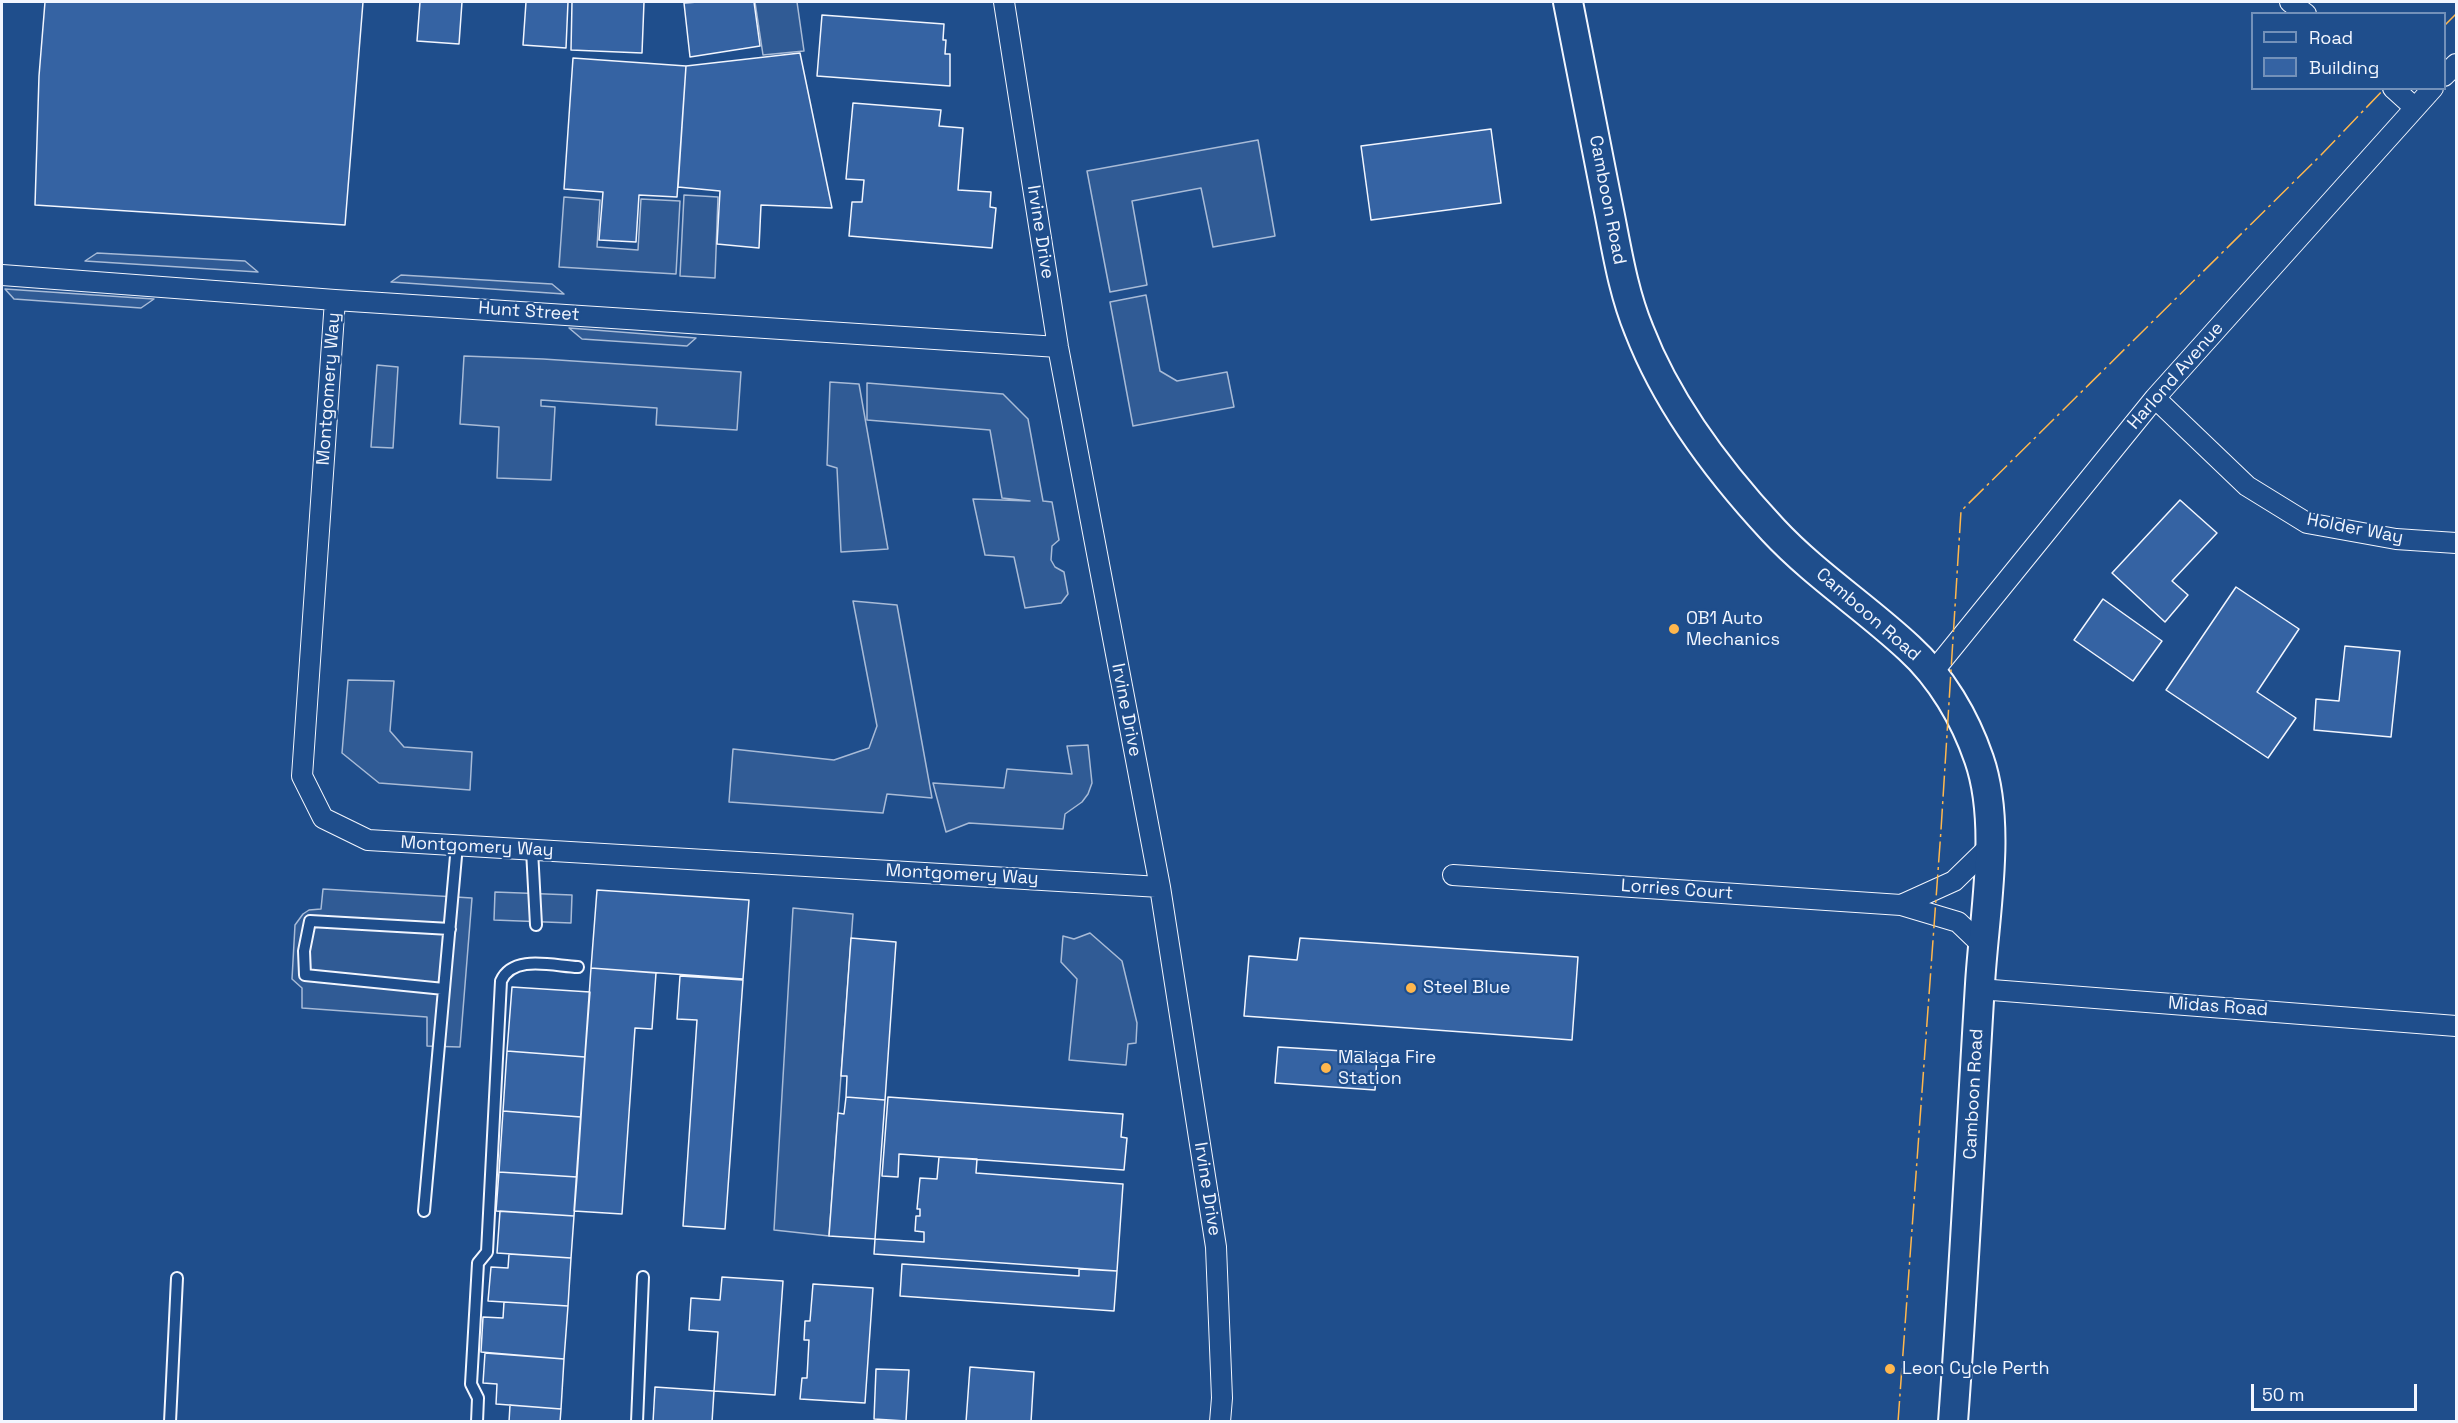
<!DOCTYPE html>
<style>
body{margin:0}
#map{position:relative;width:2458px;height:1423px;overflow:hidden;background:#1f4e8c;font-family:"Space Grotesk",sans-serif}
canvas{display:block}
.frame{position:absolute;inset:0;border:3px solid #f2f6ff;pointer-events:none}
.legend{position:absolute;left:2251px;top:12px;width:195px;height:78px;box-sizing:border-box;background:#1f4e8c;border:2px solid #7391ba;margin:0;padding:8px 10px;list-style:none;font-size:18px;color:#f2f6ff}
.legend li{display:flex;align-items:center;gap:12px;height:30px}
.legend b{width:30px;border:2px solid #7391ba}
.scale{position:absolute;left:2251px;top:1384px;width:166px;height:27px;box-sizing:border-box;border:3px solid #f2f6ff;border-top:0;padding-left:8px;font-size:18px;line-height:21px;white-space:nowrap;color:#f2f6ff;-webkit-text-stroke:4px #1f4e8c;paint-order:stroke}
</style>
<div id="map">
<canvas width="2458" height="1423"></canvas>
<div class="frame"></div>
<ul class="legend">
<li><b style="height:8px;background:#1f4e8c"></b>Road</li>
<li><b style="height:16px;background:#3563a3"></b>Building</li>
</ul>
<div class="scale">50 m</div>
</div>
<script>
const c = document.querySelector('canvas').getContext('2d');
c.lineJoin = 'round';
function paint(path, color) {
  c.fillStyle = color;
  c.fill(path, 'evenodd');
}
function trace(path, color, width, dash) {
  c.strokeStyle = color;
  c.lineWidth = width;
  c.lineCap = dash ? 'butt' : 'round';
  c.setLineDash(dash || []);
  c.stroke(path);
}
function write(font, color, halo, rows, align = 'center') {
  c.font = font + ' "Space Grotesk",sans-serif';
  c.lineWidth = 4.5;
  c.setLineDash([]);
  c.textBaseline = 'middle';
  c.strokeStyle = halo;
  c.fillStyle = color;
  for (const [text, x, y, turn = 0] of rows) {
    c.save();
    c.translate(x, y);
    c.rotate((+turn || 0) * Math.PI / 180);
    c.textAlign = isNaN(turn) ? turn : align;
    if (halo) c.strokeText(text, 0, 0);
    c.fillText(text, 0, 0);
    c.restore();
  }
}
const parking = new Path2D(`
 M755 2H797L804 51 763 55Z
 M1258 140 1275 236 1213 247 1201 188 1132 201 1147 285 1110 292 1087 171Z
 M684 195 718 197 715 278 680 276Z
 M564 197 600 200 597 247 638 250 641 199 680 201 676 274 559 267Z
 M97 253 245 261 258 272 85 261Z
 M401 275 552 284 564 294 391 282Z
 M5 289 154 299 141 308 14 299Z
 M1146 295 1160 371 1177 381 1227 372 1234 407 1133 426 1110 302Z
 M569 328 696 338 687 346 582 339Z
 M464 356 543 359 741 372 737 430 656 425 657 408 541 400V406L555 407 551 480 497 478 499 427 460 424Z
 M377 365 398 367 393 448 371 447Z
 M830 382 859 384 888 549 841 552 837 468 827 465Z
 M867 383 1003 394 1028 419 1043 501 1052 502 1059 540 1052 546 1051 560 1055 567 1064 572 1068 594 1061 603 1025 608 1014 557 985 555 973 499 1030 501 1002 498 990 430 867 420Z
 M853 601 897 605 932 798 887 794 883 813 729 802 733 749 834 760 869 748 877 726Z
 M348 680 394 681 390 731 404 747 472 752 470 790 379 783 342 753Z
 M1088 745 1092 783 1088 794 1082 802 1065 814 1063 829 969 823 946 832 933 783 1004 788 1007 769 1072 774 1067 746Z
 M323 889 472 898 460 1047 427 1046V1017L302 1008V988L292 979 295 925 303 914 309 910 321 909Z
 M495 892 572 895 571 923 494 920Z
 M793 908 853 914 829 1236 774 1230Z
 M1090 933 1122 961 1137 1023 1136 1043 1128 1044 1126 1065 1069 1060 1077 979 1061 962 1063 936 1074 939Z`);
const building = new Path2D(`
 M45 2H363L345 225 35 205 39 76Z
 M420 2H462L459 44 417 41Z
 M526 2H568L566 48 523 45Z
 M572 2H644L642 53 571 50Z
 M698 2H754L760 46 690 57 684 3Z
 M822 15 944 24 943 40H946L945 54H950V86L817 76Z
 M800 53 832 208 761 205 759 248 717 244 720 191 678 187 686 66Z
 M573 58 686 66 677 197 639 195 636 242 599 240 603 192 564 189Z
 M853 103 941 110 939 126 963 128 958 190 991 192 990 207 996 208 992 248 849 236 852 202H862L864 180 846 179Z
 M1491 129 1501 203 1371 220 1361 146Z
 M2180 500 2217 533 2172 581 2188 595 2165 622 2112 573Z
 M2236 587 2299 629 2257 692 2296 718 2268 758 2166 690Z
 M2103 599 2162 641 2133 681 2074 640Z
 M2345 646 2400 651 2391 737 2314 730 2316 699 2339 701Z
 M597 890 749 900 743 979 591 968Z
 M851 938 896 942 885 1100 846 1097 847 1076H841Z
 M1300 938 1578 957 1572 1040 1244 1016 1249 956 1297 960Z
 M591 968 656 973 652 1029 635 1028 622 1214 574 1211Z
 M680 976 743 980 725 1229 683 1226 697 1020 677 1019Z
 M512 987 590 992 585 1057 507 1051Z
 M1278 1047 1377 1053 1375 1090 1275 1083Z
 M507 1051 585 1057 581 1117 503 1111Z
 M846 1097 885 1100 875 1239 829 1236 838 1113 844 1114Z
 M888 1097 1123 1114 1121 1137 1127 1138 1124 1170 899 1154 898 1177 882 1176Z
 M503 1111 581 1117 577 1177 499 1172Z
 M939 1157 977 1159 976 1173 1123 1184 1117 1271 874 1254 875 1239 924 1242V1232L915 1231 916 1216H920V1209H917L920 1178 937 1179Z
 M499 1172 577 1177 574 1216 496 1211Z
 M500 1211 574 1216 571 1258 497 1253Z
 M509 1254 571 1258 568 1306 488 1301 491 1267 508 1268Z
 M902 1264 1079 1276V1269L1117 1271 1114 1311 900 1296Z
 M722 1277 783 1281 775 1395 714 1391 718 1332 689 1330 691 1298 720 1300Z
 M813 1284 873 1288 865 1403 800 1399 802 1378H807L809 1340H804L805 1321H810Z
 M504 1302 568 1306 564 1359 481 1352 483 1317 503 1318Z
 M485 1353 564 1359 561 1409 496 1404 497 1384 483 1383Z
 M970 1367 1034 1372 1031 1422H966Z
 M876 1369 909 1370 906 1421 874 1419Z
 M655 1387 714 1391 712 1422H653Z
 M510 1405 561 1409 560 1422H509Z`);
const lane = new Path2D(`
 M532 850 536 925
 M444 989 305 975 304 951 310 921 450 929
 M424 1211 457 845
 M170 1422 177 1278
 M477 1422 478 1398 471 1384 478 1263 487 1252 501 981C513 954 553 966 578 967
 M637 1422 643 1277`);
const street = new Path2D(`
 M1004 2 1058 347 1160 887 1216 1247 1222 1398 1220 1422
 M2290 2 2306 14
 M2444 76 2456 64
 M2393 88 2414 107
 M2 275 335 300 1058 347
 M335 300 302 776 323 818 368 840 1160 887
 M2155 398 2247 486 2307 523 2396 539 2456 543
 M1932 673 2155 398 2433 88
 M1453 875 1901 905 1958 922 1982 945
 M1901 905 1954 881 1990 846
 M1979 989 2456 1026`);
const secondary = new Path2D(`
 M1568 2C1581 68 1594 135 1607 201 1616 244 1622 289 1639 330 1668 405 1718 471 1773 530 1814 574 1865 607 1909 648 1941 677 1965 718 1979 759 2002 825 1984 915 1980 984 1971 1130 1964 1276 1953 1422`);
const power = new Path2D(`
 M2444 26 2456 14
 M1898 1422 1941 830 1961 511 2321 155 2385 88`);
const markers = [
 [1674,629,6,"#ffb74d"],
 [1411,988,6,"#ffb74d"],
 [1326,1068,6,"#ffb74d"],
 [1890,1369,6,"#ffb74d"]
];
const streetNames = [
 ["Camboon Road",1607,200,79],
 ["Irvine Drive",1040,232,81],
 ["Hunt Street",529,312,4],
 ["Harlond Avenue",2176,376,-49],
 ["Montgomery Way",329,389,-86],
 ["Holder Way",2355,529,11],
 ["Camboon Road",1868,615,41],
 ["Irvine Drive",1126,710,79],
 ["Montgomery Way",477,847,3],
 ["Montgomery Way",962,875,3],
 ["Lorries Court",1677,890,4],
 ["Midas Road",2218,1007,4],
 ["Camboon Road",1974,1094,-87],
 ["Irvine Drive",1207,1189,81]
];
const poiNames = [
 ["OB1 Auto",1686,619],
 ["Mechanics",1686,640],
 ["Steel Blue",1423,988],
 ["Malaga Fire",1338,1058],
 ["Station",1338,1079],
 ["Leon Cycle Perth",1902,1369]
];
paint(parking, '#305b95');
trace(parking, '#a8bbd7', 1.5);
paint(building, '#3563a3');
trace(building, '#f2f6ff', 1.5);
trace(lane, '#f2f6ff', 14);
trace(street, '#f2f6ff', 22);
trace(secondary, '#f2f6ff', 32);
trace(lane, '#1f4e8c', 10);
trace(street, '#1f4e8c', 20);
trace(secondary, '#1f4e8c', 28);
trace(power, '#ffb74d', 1.5, [21, 4.5, 3, 4.5]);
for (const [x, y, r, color] of markers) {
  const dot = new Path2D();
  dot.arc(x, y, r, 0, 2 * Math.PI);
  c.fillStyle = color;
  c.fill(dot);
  trace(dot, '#1f4e8c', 2);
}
write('18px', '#f2f6ff', '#1f4e8c', streetNames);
write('18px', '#f2f6ff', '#1f4e8c', poiNames, 'left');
</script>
